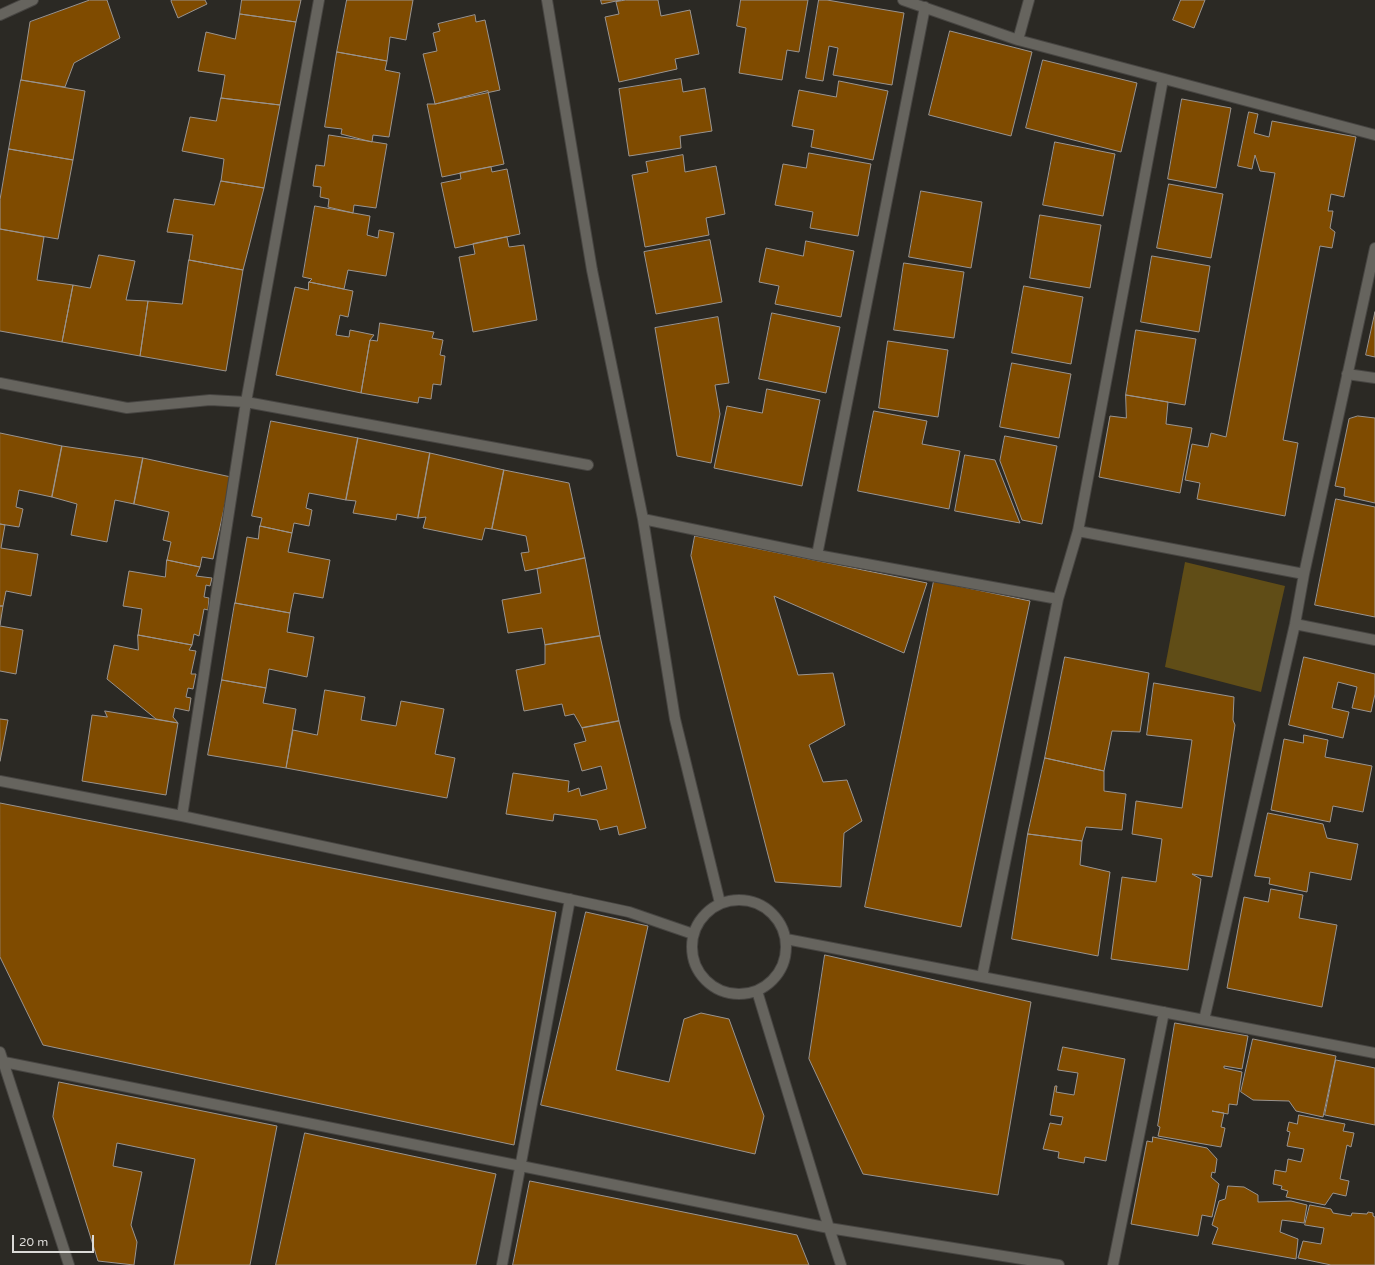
<!DOCTYPE html>
<style>
body{margin:0}
#map{position:relative;width:1375px;height:1265px;overflow:hidden;background:#2b2924;font-family:"Varela Round",sans-serif}
canvas{display:block}
.scale{position:absolute;left:12px;top:1235px;width:82px;height:18px;box-sizing:border-box;border:2px solid #dbdad7;border-top:0;padding-left:5px;font-size:12px;line-height:14px;white-space:nowrap;color:#dbdad7;-webkit-text-stroke:3px #2b2924;paint-order:stroke}
</style>
<div id="map">
<canvas width="1375" height="1265"></canvas>
<div class="scale">20 m</div>
</div>
<script>
const c = document.querySelector('canvas').getContext('2d');
c.lineJoin = 'round';
function paint(path, color) {
  c.fillStyle = color;
  c.fill(path, 'evenodd');
}
function trace(path, color, width, dash) {
  c.strokeStyle = color;
  c.lineWidth = width;
  c.lineCap = dash ? 'butt' : 'round';
  c.setLineDash(dash || []);
  c.stroke(path);
}
const green = new Path2D(`
 M1185 562 1285 586 1261 692 1165 667Z`);
const building = new Path2D(`
 M90 0H107L120 38 74 63 65 87 21 80 30 22Z
 M173 0H205L207 4 178 18 171 1Z
 M242 0H301L296 22 240 14Z
 M347 0H413L406 40 390 37 387 61 337 52Z
 M601 0H621L602 4Z
 M626 0H658L661 16 690 10 699 54 675 59 677 69 619 82 605 17 619 14 616 2Z
 M741 0H808L799 52 787 50 782 80 739 73 746 28 737 26Z
 M819 0H827L904 13 892 85 833 75 838 48 829 46 823 81 806 78Z
 M1181 0H1205L1194 28 1173 20Z
 M240 14 296 22 280 105 221 98 225 75 198 71 206 32 235 39Z
 M475 15 476 22 485 20 500 90 435 104 423 54 437 51 433 33 440 31 438 24Z
 M950 31 1032 52 1011 136 929 115Z
 M337 52 387 61 385 70 400 73 389 137 373 135 372 142 341 134 342 129 325 127Z
 M1043 60 1137 83 1121 152 1026 128Z
 M681 79 683 92 705 88 712 131 680 136 681 148 629 156 619 89Z
 M21 80 85 91 73 160 9 149Z
 M839 81 888 91 873 160 811 147 814 130 792 126 799 90 836 97Z
 M488 91 504 164 442 177 427 104H435Z
 M221 98 280 105 264 188 221 181 224 159 182 151 190 117 216 121Z
 M1182 99 1231 108 1216 188 1168 179Z
 M1249 112 1258 114 1254 133 1269 137 1272 121 1356 137 1344 197 1331 194 1328 211H1333L1330 228 1335 232 1332 248 1320 246 1283 440 1298 443 1285 516 1197 499 1200 483 1185 480 1192 444 1208 447 1211 433 1226 437 1275 173 1260 171 1255 155 1252 169 1238 166Z
 M329 135 387 144 376 208 354 205 353 213 328 207 329 199 320 197 321 187 313 186 316 165 324 166Z
 M1055 142 1115 154 1103 216 1043 205Z
 M9 149 73 160 58 239 0 229V200Z
 M809 153 871 164 858 236 810 228 813 212 775 205 783 164 806 168Z
 M683 155 685 172 716 166 725 214 706 218 709 235 645 247 632 175 648 172 646 162Z
 M491 167 492 172 507 169 520 234 455 248 441 183 461 179 460 173Z
 M221 181 264 188 243 270 189 260 193 235 167 232 174 199 214 205Z
 M1169 184 1223 194 1211 258 1157 248Z
 M921 191 982 202 971 268 909 257Z
 M315 206 370 216 367 235 378 238 379 230 394 233 386 276 348 270 344 289 309 282 312 279 303 277Z
 M1040 215 1101 225 1090 288 1030 278Z
 M0 229 44 237 37 280 73 285 62 342 0 331Z
 M507 237 509 247 524 245 537 320 473 332 459 257 475 254 473 244Z
 M710 240 722 302 656 314 644 252Z
 M806 241 854 251 841 317 775 304 779 286 759 282 766 248 803 256Z
 M99 255 135 261 126 300 148 301 140 356 62 342 73 285 90 288Z
 M1152 256 1210 266 1199 332 1141 322Z
 M189 260 243 270 226 371 140 356 148 301 182 304Z
 M904 263 964 272 954 338 894 330Z
 M309 282 353 291 348 317 340 315 336 335 349 337 350 330 374 335 370 340 361 393 276 375 295 287 308 290Z
 M1024 286 1083 297 1071 364 1012 353Z
 M1375 312V357L1366 355Z
 M772 313 840 327 826 393 759 379Z
 M718 317 729 383 715 385 720 414 711 463 677 456 655 328Z
 M380 323 434 332 432 338 443 340 440 355 445 356 441 385 433 384 431 399 419 397 418 403 361 393 370 340 377 341Z
 M1136 330 1196 339 1185 405 1126 395Z
 M888 341 948 350 938 417 879 408Z
 M1012 363 1071 374 1059 438 1000 427Z
 M767 389 820 400 802 486 714 468 727 406 762 413Z
 M1126 395 1168 402 1166 424 1192 428 1180 493 1099 477 1110 416 1126 418Z
 M874 411 927 421 922 444 960 451 949 509 858 491Z
 M1358 416 1375 418V503L1344 496 1345 488 1335 486 1349 419Z
 M271 421 358 438 346 500 309 493 306 508 312 510 309 526 294 523 292 533 260 526 262 518 252 516Z
 M0 433 62 446 52 497 19 490 16 507 23 509 19 527 0 524Z
 M1005 436 1057 446 1042 524 1022 520 1000 461Z
 M358 438 430 453 418 518 397 514 396 520 353 513 356 501 346 500Z
 M62 446 143 458 134 504 115 500 107 542 71 535 77 504 52 497Z
 M430 453 504 470 492 529 485 528 482 540 423 528 426 517 418 518Z
 M965 455 995 460 1020 523 955 511Z
 M143 458 231 477 213 559 202 557 200 567 167 560 171 542 163 540 169 512 134 504Z
 M504 470 569 483 585 558 525 571 521 553 529 552 526 536 492 529Z
 M1336 499 1375 507V617L1315 605Z
 M0 524 5 525 1 548 38 554 31 596 6 591 3 606H0Z
 M260 526 292 533 288 552 330 560 323 598 294 593 290 613 235 603 247 537 258 539Z
 M695 536 927 583 904 653 774 596 798 675 833 673 845 725 809 745 823 782 847 780 862 821 844 833 841 887 775 882 691 556Z
 M585 558 600 636 545 645 542 628 508 633 502 600 541 593 537 569Z
 M167 560 200 567 196 576 212 578 210 586 206 585 204 597 209 598 208 610 204 609 199 636 194 634 192 645 138 635 142 609 123 606 129 571 165 577Z
 M934 581 1030 601 961 927 865 907Z
 M235 603 290 613 287 632 314 637 307 677 269 669 266 688 222 680Z
 M0 606H3L0 625Z
 M0 626 23 630 16 674 0 671Z
 M138 635 192 645 189 650 196 651 191 674H196L193 689 188 688 186 697 191 698 189 711 175 708 173 717 178 723 156 719 107 679 114 645 138 650Z
 M600 636 619 721 582 728 574 714 565 716 562 704 524 711 516 670 545 664V645Z
 M1065 657 1149 673 1140 732 1112 731 1104 771 1045 758Z
 M1304 657 1375 674V694L1371 712 1352 708 1357 687 1338 682 1332 708 1349 712 1343 738 1289 725Z
 M222 680 266 688 263 703 296 709 286 768 208 755Z
 M1154 683 1234 697 1233 720 1235 725 1212 877 1192 874 1201 879 1188 970 1111 959 1122 877 1156 882 1162 839 1132 834 1136 801 1182 808 1192 740 1147 735Z
 M325 690 365 697 361 720 396 726 401 701 444 709 435 754 455 758 447 798 286 768 293 730 317 735Z
 M105 711 178 723 166 795 82 781 92 715 107 717Z
 M0 719 8 720 0 761Z
 M619 721 646 828 619 835 617 826 600 830 597 820 554 814 553 821 506 814 513 773 569 781 568 792 579 788 581 796 607 789 601 766 582 771 574 744 586 741 582 728Z
 M1304 735 1328 740 1325 757 1372 766 1363 812 1333 806 1330 822 1271 810 1284 739 1303 743Z
 M1045 758 1104 771V791L1126 794 1122 830 1086 827 1082 841 1028 834Z
 M0 803 556 912 514 1145 43 1045 0 957Z
 M1268 813 1323 824 1327 838 1358 844 1351 880 1310 872 1307 892 1269 884 1270 878 1255 876Z
 M1028 834 1082 841 1080 865 1110 872 1098 956 1012 939Z
 M1271 889 1303 895 1299 918 1337 925 1322 1007 1227 988 1244 897 1268 902Z
 M586 912 648 926 616 1070 669 1082 684 1019 701 1013 729 1019 764 1116 755 1154 541 1105Z
 M825 955 1031 1002 998 1195 863 1174 809 1059Z
 M1175 1023 1248 1036 1242 1069 1224 1066V1068L1242 1072 1237 1105 1229 1104 1228 1114 1212 1111 1224 1113 1221 1127 1225 1128 1221 1147 1158 1136 1160 1127 1158 1126Z
 M1253 1039 1336 1056 1323 1117 1296 1111 1289 1101 1253 1100 1241 1092Z
 M1063 1047 1125 1059 1106 1161 1085 1157 1084 1163 1058 1158 1059 1152 1043 1149 1050 1123 1061 1125 1063 1117 1050 1115 1055 1086H1057L1056 1092 1074 1095 1078 1073 1058 1070Z
 M1336 1060 1375 1068V1125L1325 1115Z
 M59 1082 277 1126 250 1265H174L195 1159 117 1143 113 1166 142 1172 131 1225 137 1242 134 1265 98 1261 53 1117Z
 M1299 1115 1345 1124 1343 1131 1354 1133 1351 1147 1347 1145 1340 1179 1349 1181 1346 1196 1333 1193 1325 1205 1286 1197 1288 1191 1281 1189 1282 1186 1273 1184 1275 1170 1286 1172 1288 1159 1301 1162 1304 1149 1287 1146 1290 1132 1287 1131 1289 1122 1297 1124Z
 M305 1133 496 1174 476 1265H276Z
 M1153 1137 1207 1148 1217 1159 1215 1173 1212 1172 1211 1177 1219 1184 1212 1217 1202 1215 1198 1236 1131 1224 1147 1141 1152 1142Z
 M530 1181 797 1235 809 1265H513Z
 M1228 1186 1244 1187 1258 1195V1202L1291 1201 1307 1205 1304 1223 1282 1220 1280 1232 1298 1239 1296 1259 1212 1244 1218 1228 1212 1225 1219 1201 1225 1199Z
 M1310 1205 1331 1209 1333 1213 1351 1216 1352 1213 1367 1214 1368 1212 1373 1213V1216L1375 1217V1265H1331L1298 1258 1303 1241 1321 1244 1324 1228 1305 1225Z`);
const minor = new Path2D(`
 M547 0 592 270 643 519 675 719 720 903
 M903 0 1018 40 1375 135
 M0 15 33 0
 M1018 40 1029 0
 M1375 248 1304 574 1295 624 1204 1020 1375 1053
 M1347 374 1375 378
 M0 383 127 408 210 400 246 402 588 465
 M643 519 817 555 1058 599
 M1078 531 1304 574
 M817 555 925 7
 M1295 624 1375 640
 M0 781 182 816 629 912 693 934
 M182 816 246 402 319 0
 M692 947a47 47 0 1 1 94 0a47 47 0 1 1-94 0Z
 M786 939 1204 1020
 M982 977 1058 599 1078 531 1163 79
 M757 991 829 1228 841 1265
 M0 1052 69 1265
 M4 1062 829 1228 1059 1265
 M502 1265 570 899
 M1113 1265 1164 1012`);
paint(green, '#604d17');
paint(building, '#7f4b00');
trace(building, '#9a948f', 1);
trace(minor, '#474542', 12);
trace(minor, '#66645e', 10);
</script>
